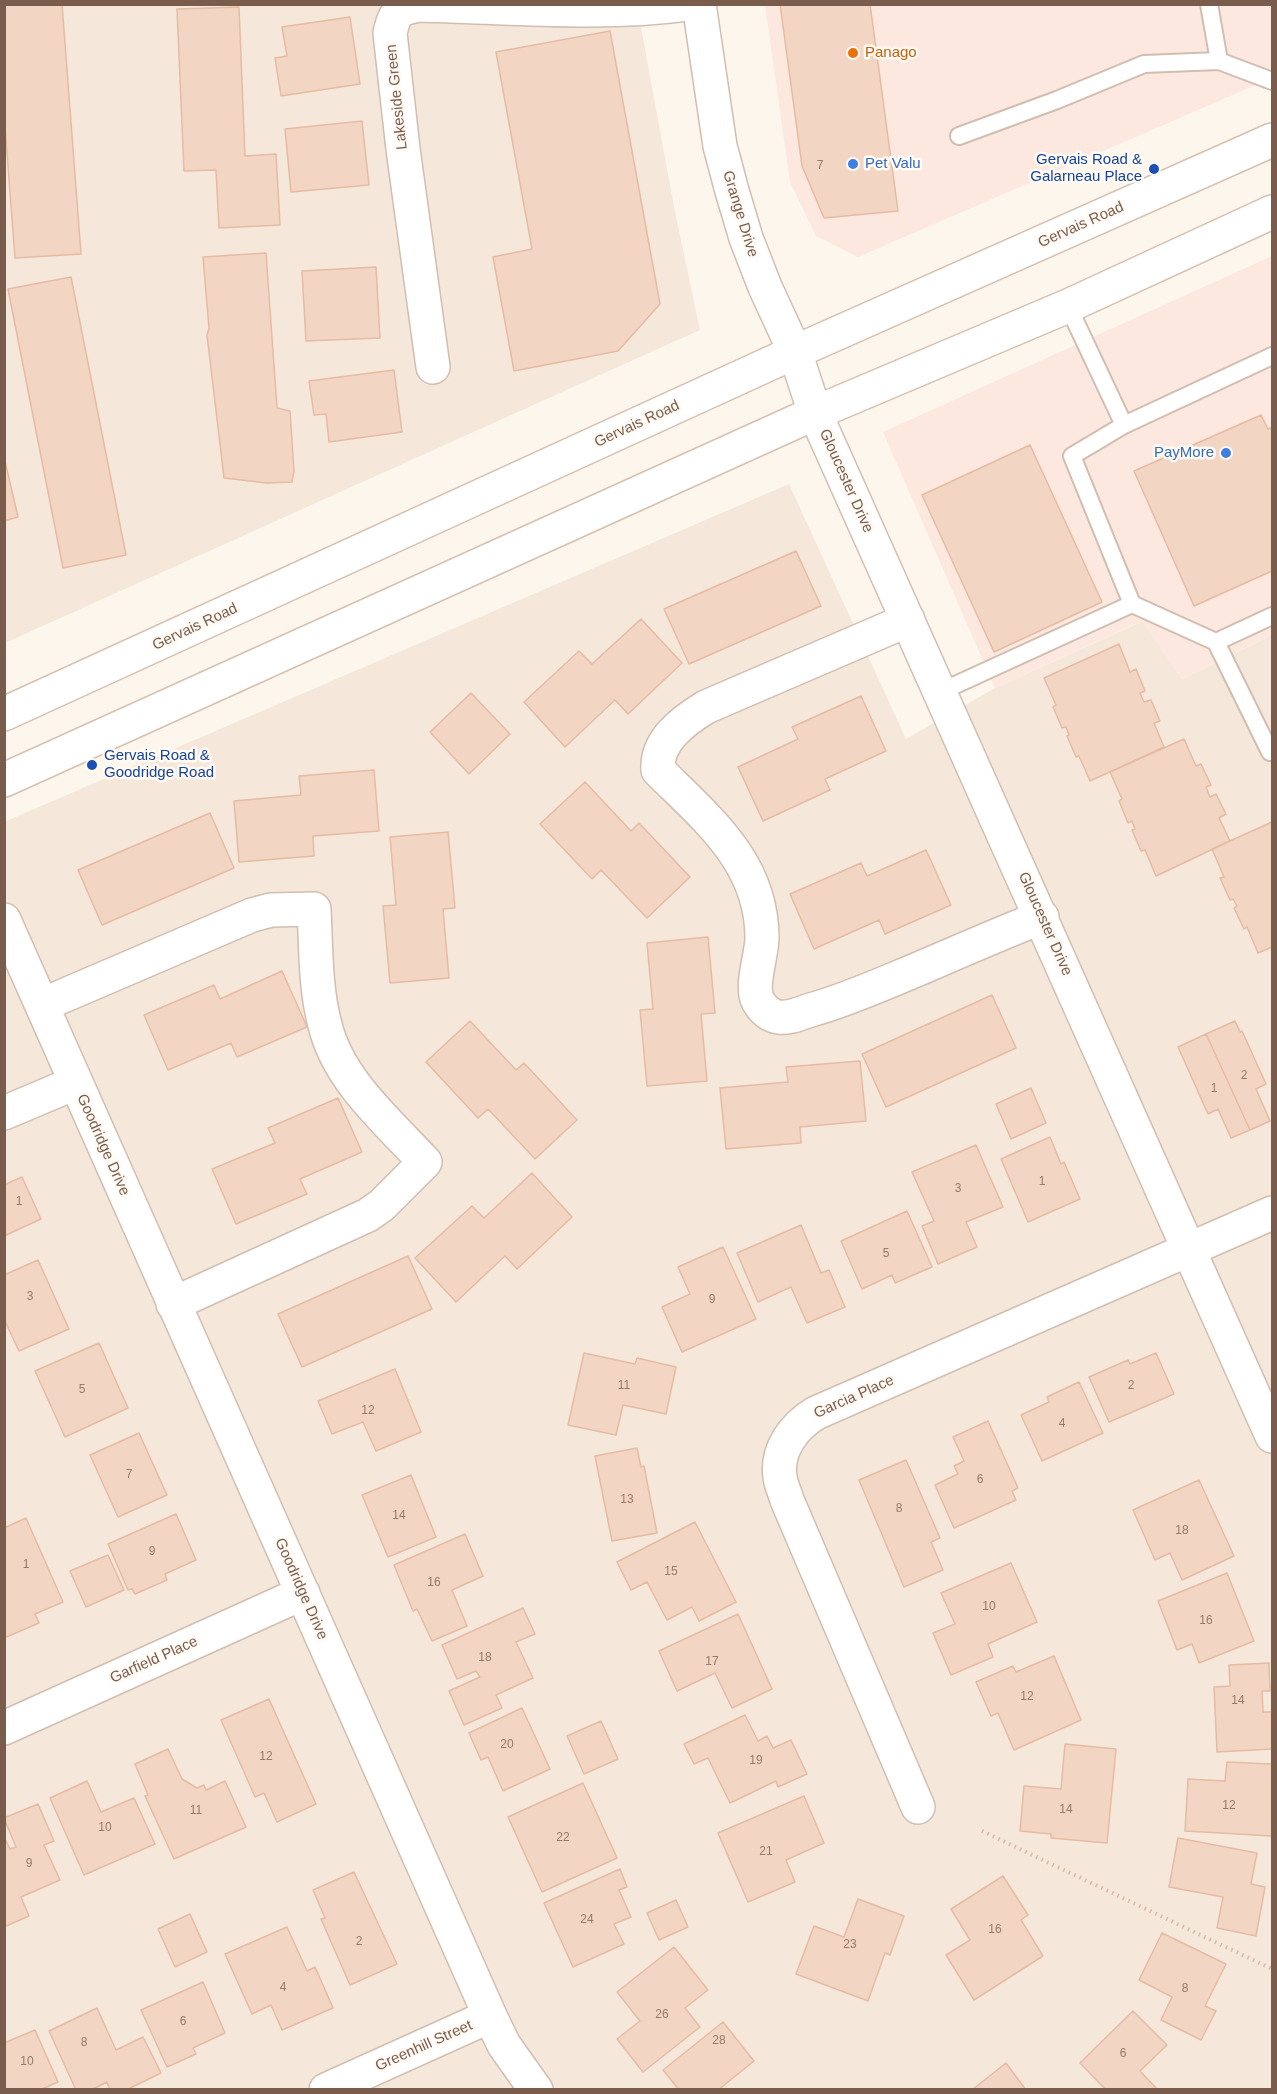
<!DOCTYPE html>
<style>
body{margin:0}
#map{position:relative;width:1277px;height:2094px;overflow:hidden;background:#fdf6ec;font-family:Helvetica,sans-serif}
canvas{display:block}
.frame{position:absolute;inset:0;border:6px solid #7a5c4d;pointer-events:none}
</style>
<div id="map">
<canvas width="1277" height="2094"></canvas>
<div class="frame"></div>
</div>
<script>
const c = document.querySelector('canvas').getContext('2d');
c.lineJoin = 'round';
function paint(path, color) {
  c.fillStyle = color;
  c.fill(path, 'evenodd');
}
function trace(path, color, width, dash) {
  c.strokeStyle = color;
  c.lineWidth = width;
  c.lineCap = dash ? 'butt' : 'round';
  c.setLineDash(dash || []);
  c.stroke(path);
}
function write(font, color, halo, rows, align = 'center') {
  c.font = font + ' Helvetica,sans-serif';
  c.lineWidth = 5;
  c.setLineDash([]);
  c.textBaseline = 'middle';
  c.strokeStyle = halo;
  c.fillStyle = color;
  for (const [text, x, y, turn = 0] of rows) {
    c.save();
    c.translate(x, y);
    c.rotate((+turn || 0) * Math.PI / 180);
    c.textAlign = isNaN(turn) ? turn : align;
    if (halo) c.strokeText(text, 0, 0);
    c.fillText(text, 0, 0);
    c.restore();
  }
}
const residential = new Path2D(`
 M4 5H637L674 207 700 330 5 643Z
 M789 484 906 739 995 688 1143 621 1182 679 1272 635V2089H5L4 822Z`);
const commercial = new Path2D(`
 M765 5H1272V78L858 257 816 236 790 182Z
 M1272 256V635L1182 679 1142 621 995 688 883 432Z`);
const building = new Path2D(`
 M4 4H62L81 254 15 258 4 114Z
 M780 4H870L898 211 824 218 802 166Z
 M239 7 245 156 276 154 280 225 219 228 216 170 184 171 177 9Z
 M350 17 360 84 281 96 275 58 287 56 282 27Z
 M610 31 660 304 618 351 514 371 493 257 532 249 496 52Z
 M362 121 369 185 291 192 285 129Z
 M266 253 277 408 290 411 294 471 292 482 267 483 224 478 207 335 209 328 203 257Z
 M376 267 380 338 306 341 302 271Z
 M71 277 126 555 63 568 8 289Z
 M394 370 402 432 329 442 326 414 314 415 309 381Z
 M1261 415 1268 429 1272 427V571L1194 606 1134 471Z
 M1030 445 1102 602 994 652 922 495Z
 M4 457 18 517 4 521Z
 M796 551 821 606 689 664 664 609Z
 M641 619 682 663 628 714 615 700 565 747 524 702 579 651 592 664Z
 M1119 644 1130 672 1136 669 1145 691 1140 693 1144 702 1151 700 1160 721 1154 723 1164 747 1090 781 1079 756 1076 757 1067 736 1069 735 1066 727 1062 728 1053 707 1056 705 1044 678Z
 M471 693 510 734 469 774 430 732Z
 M861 696 886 751 825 779 830 790 763 821 738 767 798 739 792 727Z
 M1184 739 1196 766 1201 764 1211 785 1206 787 1210 797 1216 794 1226 814 1219 818 1230 841 1156 876 1145 850 1141 851 1132 830 1135 829 1132 821 1128 823 1119 801 1122 799 1110 772Z
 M374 770 379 831 313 836 314 856 239 862 234 801 301 795 299 776Z
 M585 782 631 831 639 823 690 877 647 918 601 870 592 879 540 824Z
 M210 813 234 868 102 925 78 870Z
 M1272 822V947L1258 953 1247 927 1244 929 1234 908 1237 906 1233 899 1230 900 1220 878 1224 877 1212 849Z
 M448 832 455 908 443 909 449 978 390 983 383 906 396 905 390 837Z
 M926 850 951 905 885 934 879 920 814 949 790 894 861 863 867 876Z
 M708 937 715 1013 701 1014 707 1081 647 1086 640 1010 653 1009 647 943Z
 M282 971 307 1027 237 1057 231 1043 168 1070 144 1015 214 985 220 999Z
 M992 995 1016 1048 886 1107 862 1054Z
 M470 1021 516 1070 524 1063 577 1120 535 1159 488 1109 478 1118 426 1062Z
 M1235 1021 1240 1032 1242 1031 1266 1084 1256 1089 1270 1121 1250 1130 1206 1034Z
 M1206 1034 1250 1130 1231 1138 1218 1109 1208 1114 1178 1047Z
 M860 1061 866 1121 800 1127 801 1143 726 1149 720 1088 788 1082 786 1067Z
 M1031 1088 1046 1123 1011 1139 996 1104Z
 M338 1098 362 1152 300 1179 307 1194 236 1224 212 1169 275 1143 268 1128Z
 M1050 1137 1061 1164 1064 1162 1080 1199 1028 1222 1001 1159Z
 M976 1145 1003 1207 966 1222 977 1247 938 1264 922 1226 934 1221 912 1172Z
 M532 1173 572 1217 517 1269 505 1256 456 1302 415 1258 472 1206 484 1218Z
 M22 1177 41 1219 4 1236V1185Z
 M907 1211 932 1267 895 1283 892 1275 862 1289 841 1241Z
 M801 1225 821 1273 829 1270 845 1307 807 1323 791 1287 758 1302 737 1253Z
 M723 1247 756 1319 682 1352 662 1307 690 1294 678 1267Z
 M408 1256 432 1309 302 1367 278 1314Z
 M38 1260 69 1329 19 1351 4 1319V1275Z
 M99 1343 128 1408 65 1437 35 1371Z
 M584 1353 635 1364 637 1358 676 1367 666 1414 623 1405 616 1435 568 1425Z
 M1156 1353 1174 1394 1109 1422 1089 1377 1128 1360 1130 1364Z
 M395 1369 421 1432 376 1451 363 1422 332 1434 318 1401Z
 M1079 1382 1103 1433 1042 1461 1021 1415 1049 1402 1047 1397Z
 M988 1421 1018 1488 1012 1491 1016 1500 954 1528 935 1485 958 1474 954 1466 964 1461 953 1437Z
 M139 1433 167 1495 118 1517 90 1455Z
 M637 1448 641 1467 644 1466 657 1533 612 1541 595 1456Z
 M906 1460 940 1538 931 1542 943 1570 904 1587 859 1480Z
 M411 1475 436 1537 388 1557 362 1495Z
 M1199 1480 1234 1556 1182 1580 1170 1553 1155 1560 1133 1510Z
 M176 1514 196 1560 165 1574 167 1580 135 1594 132 1589 128 1590 108 1544Z
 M26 1518 63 1602 35 1614 39 1623 4 1638V1528Z
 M695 1522 736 1602 699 1621 692 1607 667 1620 647 1582 631 1590 617 1562Z
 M465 1534 483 1576 452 1590 467 1626 432 1641 417 1609 413 1611 394 1565Z
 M108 1555 124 1590 86 1607 70 1571Z
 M1011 1563 1037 1622 988 1644 993 1657 951 1675 933 1633 955 1624 941 1593Z
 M1227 1573 1254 1641 1199 1663 1192 1644 1177 1650 1158 1601Z
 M523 1608 535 1634 516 1642 533 1678 496 1695 502 1708 464 1725 449 1691 480 1677 476 1671 457 1679 442 1645Z
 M738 1614 772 1689 732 1708 715 1673 677 1691 659 1651Z
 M1054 1656 1081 1720 1014 1750 998 1713 991 1716 976 1682 1013 1666 1016 1672Z
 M1269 1663 1270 1691H1262L1263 1712H1272V1749L1217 1752 1214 1687 1230 1686 1229 1665Z
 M269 1699 316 1804 277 1822 264 1793 255 1797 221 1720Z
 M522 1708 550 1769 503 1791 488 1757 481 1760 469 1733Z
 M745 1715 758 1741 767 1736 773 1748 791 1740 807 1774 778 1787 776 1781 730 1803 708 1758 694 1764 684 1744Z
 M601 1721 618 1759 584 1774 567 1736Z
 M1065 1744 1116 1749 1107 1843 1051 1838V1834L1020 1831 1024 1786 1061 1789Z
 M168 1749 182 1779 197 1788 204 1785 206 1790 225 1781 246 1827 174 1859 145 1796 148 1795 135 1764Z
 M1227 1762 1272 1764V1836L1185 1831 1188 1779 1225 1781Z
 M87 1781 101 1812 134 1798 155 1844 84 1875 50 1798Z
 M583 1783 617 1858 542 1892 508 1817Z
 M804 1796 824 1843 786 1860 795 1882 748 1902 718 1833Z
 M38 1804 54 1841 44 1845 60 1880 21 1897 29 1916 4 1927V1837L10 1849 16 1847 4 1818Z
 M1178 1838 1257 1853 1251 1884 1265 1887 1256 1936 1217 1928 1223 1897 1169 1887Z
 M620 1869 627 1887 619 1890 631 1917 614 1924 624 1944 573 1967 544 1903Z
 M354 1872 397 1964 350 1985 321 1919 325 1918 313 1890Z
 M1003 1876 1028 1915 1021 1920 1043 1956 974 2000 946 1955 970 1940 951 1909Z
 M858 1899 904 1916 890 1955 885 1953 868 2001 796 1974 814 1926 844 1937Z
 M676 1900 688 1927 659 1940 647 1913Z
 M190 1914 207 1952 175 1967 158 1929Z
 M287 1927 307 1971 315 1967 333 2008 282 2030 271 2005 252 2014 225 1954Z
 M1162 1933 1226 1964 1205 2006 1216 2011 1201 2040 1161 2020 1172 1997 1139 1980Z
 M674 1947 708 1990 685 2008 700 2027 643 2072 617 2039 640 2021 617 1992Z
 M203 1982 225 2033 193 2048 196 2054 167 2067 141 2010Z
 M97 2008 116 2050 143 2037 161 2073 126 2090H110L107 2082 91 2090H76L49 2031Z
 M1133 2011 1167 2045 1140 2071 1158 2090H1106L1080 2063Z
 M723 2022 754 2061 718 2090H679L663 2070Z
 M35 2030 58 2082 40 2090H4V2043Z
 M1006 2063 1026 2090H973V2089Z`);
const path = new Path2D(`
 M982 1831 1272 1969`);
const service = new Path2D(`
 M1209 4 1219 61
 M959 136 1057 100 1144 64 1219 61 1272 81
 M1068 306 1124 425 1272 356
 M1124 425 1072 456 1132 604
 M1216 642 1270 752
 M940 692 1132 604 1216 642 1272 616`);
const minor = new Path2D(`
 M699 4 720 146 732 191 746 238 765 287 795 352 815 413 1272 1436
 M433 367 403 149 390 33C395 12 398 9 419 5 509 7 600 16 689 4
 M908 620 706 707C683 721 656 741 658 770 707 819 762 862 762 938 762 955 750 986 758 1001 762 1008 769 1015 778 1017 790 1019 803 1012 814 1009 849 999 882 984 916 970 958 952 999 934 1042 917
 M4 920 490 2016 504 2045 536 2090
 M42 1005 252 915 271 910 314 909C316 947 315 988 325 1025 338 1080 388 1122 425 1162L382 1205 368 1215 173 1304
 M4 1113 75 1083
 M4 1728 303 1593
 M918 1807 787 1500C785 1493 781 1485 780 1477 776 1450 794 1426 816 1413L1272 1213
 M326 2090 490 2016`);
const secondary = new Path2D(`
 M4 714 795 352 1272 140
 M4 780 815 413 1068 306 1272 212`);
const markers = [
 [853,53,6,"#e8710a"],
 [853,164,6,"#3f7fe0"],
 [1154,169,6,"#1a4fb4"],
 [1226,453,6,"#3f7fe0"],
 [92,765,6,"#1a4fb4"]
];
const numberNames = [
 ["7",820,166],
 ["2",1244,1076],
 ["1",1214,1089],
 ["1",1042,1182],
 ["3",958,1189],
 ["1",19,1202],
 ["5",886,1254],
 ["3",30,1297],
 ["9",712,1300],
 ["11",624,1386],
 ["2",1131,1386],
 ["5",82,1390],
 ["12",368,1411],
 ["4",1062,1424],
 ["7",129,1475],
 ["6",980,1480],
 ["13",627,1500],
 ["8",899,1509],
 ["14",399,1516],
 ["18",1182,1531],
 ["9",152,1552],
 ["1",26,1565],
 ["15",671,1572],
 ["16",434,1583],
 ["10",989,1607],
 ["16",1206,1621],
 ["18",485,1658],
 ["17",712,1662],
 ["12",1027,1697],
 ["14",1238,1701],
 ["20",507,1745],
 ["12",266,1757],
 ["19",756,1761],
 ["12",1229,1806],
 ["14",1066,1810],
 ["11",196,1811],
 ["10",105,1828],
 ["22",563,1838],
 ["21",766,1852],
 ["9",29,1864],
 ["24",587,1920],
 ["16",995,1930],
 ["2",359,1942],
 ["23",850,1945],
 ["4",283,1988],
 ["8",1185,1989],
 ["26",662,2015],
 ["6",183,2022],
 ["28",719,2041],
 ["8",84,2043],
 ["6",1123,2054],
 ["10",27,2062]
];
const foodNames = [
 ["Panago",865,53]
];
const streetNames = [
 ["Lakeside Green",397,97,-96],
 ["Grange Drive",740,214,73],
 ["Gervais Road",1081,225,-24],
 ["Gervais Road",637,424,-25],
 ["Gloucester Drive",846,481,66],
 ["Gervais Road",195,627,-25],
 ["Gloucester Drive",1045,924,66],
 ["Goodridge Drive",103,1145,66],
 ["Garcia Place",854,1397,-24],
 ["Goodridge Drive",301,1589,66],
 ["Garfield Place",154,1660,-24],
 ["Greenhill Street",424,2046,-24]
];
const transitNames = [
 ["Gervais Road &",1142,160],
 ["Galarneau Place",1142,177],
 ["Gervais Road &",104,756,"left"],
 ["Goodridge Road",104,773,"left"]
];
const shopNames = [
 ["Pet Valu",865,164],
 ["PayMore",1214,453,"right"]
];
paint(residential, '#f5e8da');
paint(commercial, '#fde8e0');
paint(building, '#f3d5c3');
trace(building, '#e6bba3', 1.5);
trace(service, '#d1beb0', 20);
trace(minor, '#d1beb0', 36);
trace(secondary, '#d6c0b0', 36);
trace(path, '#d9b8a5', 4, [1.5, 4.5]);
trace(service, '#fff', 16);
trace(minor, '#fff', 33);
trace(secondary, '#fff', 33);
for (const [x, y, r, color] of markers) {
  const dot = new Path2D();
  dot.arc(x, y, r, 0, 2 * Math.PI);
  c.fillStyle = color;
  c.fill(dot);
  trace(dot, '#fffaf3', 2);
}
write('12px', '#987a6a', null, numberNames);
write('15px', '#c56008', '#fffaf3', foodNames, 'left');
write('15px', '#7a5c4d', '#fffaf3', streetNames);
write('15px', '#164399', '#fffaf3', transitNames, 'right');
write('15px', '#366cbe', '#fffaf3', shopNames, 'left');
</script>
